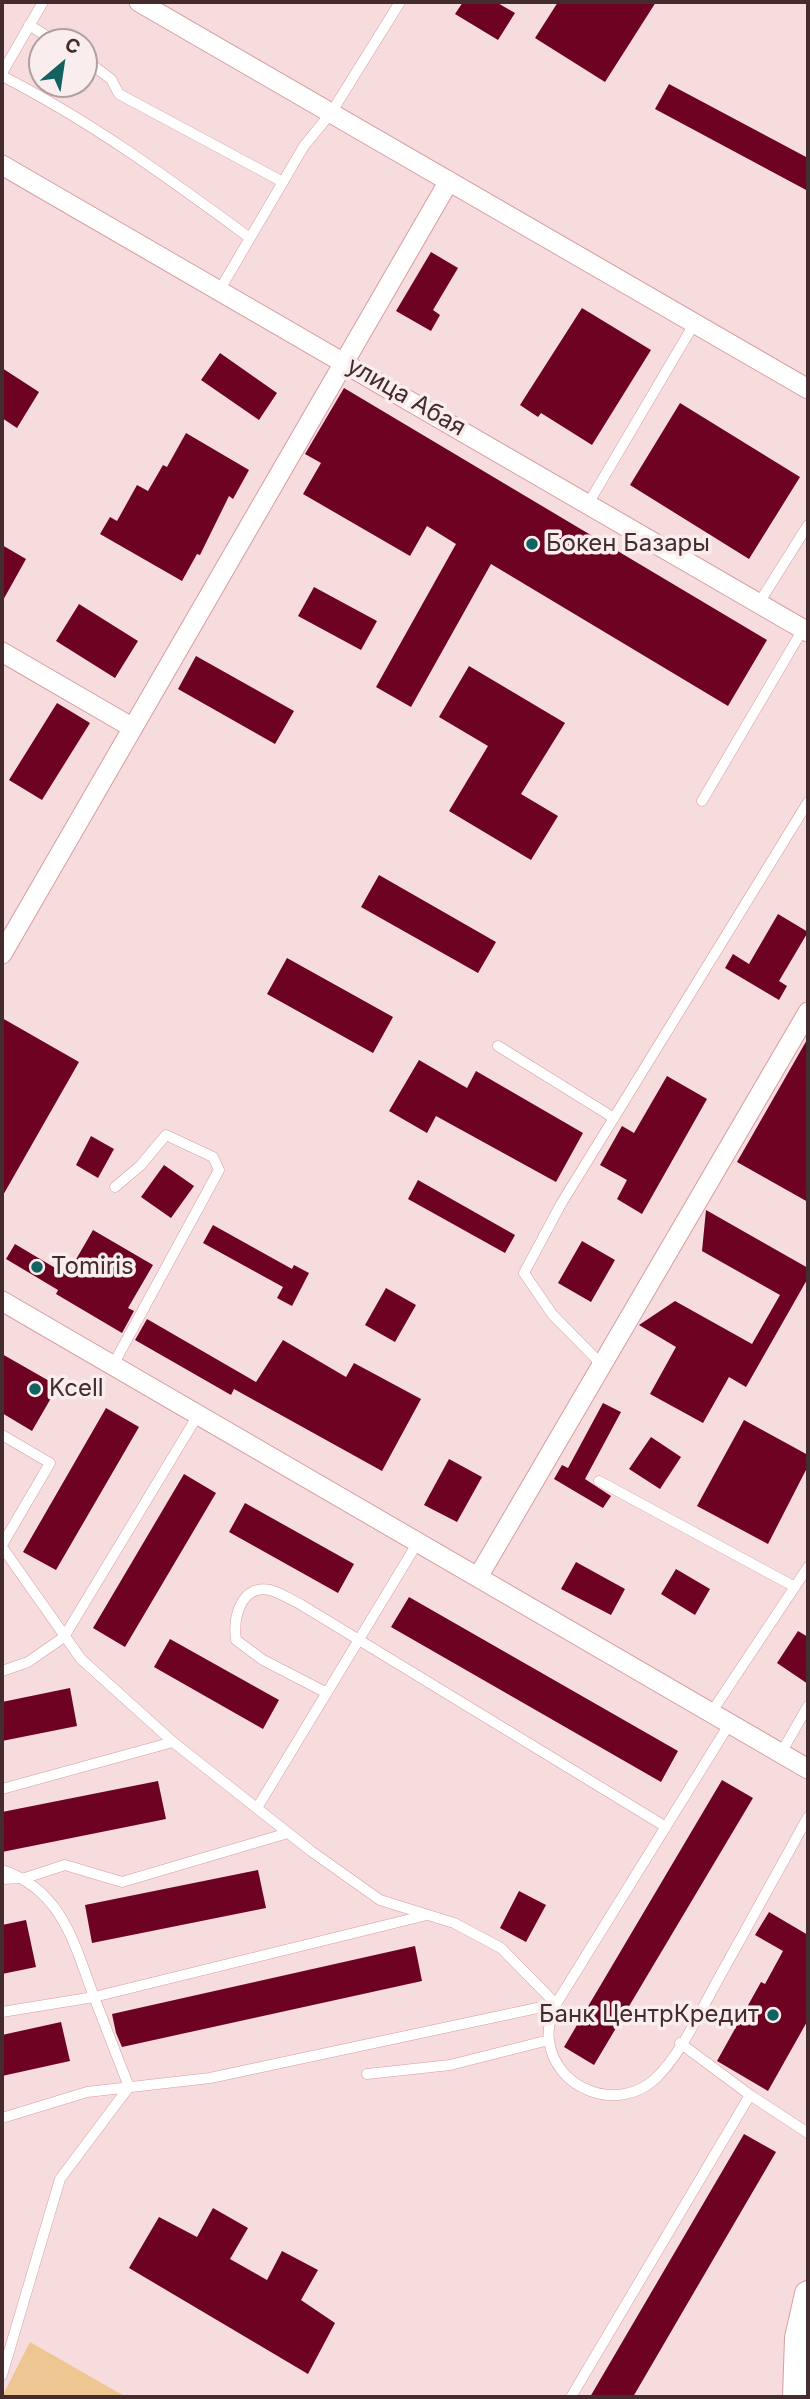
<!DOCTYPE html>
<meta charset="utf-8">
<style>
body{margin:0}
#map{position:relative;width:810px;height:2399px;overflow:hidden;background:#f6dcdd;font-family:Inter,sans-serif}
canvas{display:block}
.frame{position:absolute;inset:0;border:4px solid #442b2d;pointer-events:none}
.north{position:absolute;left:28px;top:28px;width:70px;height:70px;box-sizing:border-box;background:#faeded;border:2px solid #b19fa0;border-radius:50%;rotate:29deg;font-size:19px;font-weight:700;line-height:28px;text-align:center;color:#442b2d}
.north::after{content:'';display:block;margin:auto;width:24px;height:32px;background:#116261;clip-path:polygon(50% 0,100% 100%,50% 72%,0 100%)}
</style>
<div id="map">
<canvas width="810" height="2399"></canvas>
<div class="frame"></div>
<div class="north">С</div>
</div>
<script>
const c = document.querySelector('canvas').getContext('2d');
c.lineJoin = 'round';
function paint(path, color) {
  c.fillStyle = color;
  c.fill(path, 'evenodd');
}
function trace(path, color, width, dash) {
  c.strokeStyle = color;
  c.lineWidth = width;
  c.lineCap = dash ? 'butt' : 'round';
  c.setLineDash(dash || []);
  c.stroke(path);
}
function write(font, color, halo, rows, align = 'center') {
  c.font = font + ' Inter,sans-serif';
  c.lineWidth = 7;
  c.setLineDash([]);
  c.textBaseline = 'middle';
  c.strokeStyle = halo;
  c.fillStyle = color;
  for (const [text, x, y, turn = 0] of rows) {
    c.save();
    c.translate(x, y);
    c.rotate((+turn || 0) * Math.PI / 180);
    c.textAlign = isNaN(turn) ? turn : align;
    if (halo) c.strokeText(text, 0, 0);
    c.fillText(text, 0, 0);
    c.restore();
  }
}
const green = new Path2D(`
 M30 2342 126 2397H2Z`);
const building = new Path2D(`
 M463 2H496L515 13 498 40 455 14Z
 M558 2H656L605 82 535 38Z
 M669 84 808 158V191L655 109Z
 M431 252 458 268 433 310 440 315 431 331 396 311Z
 M582 308 651 350 592 445 541 413 538 417 520 405Z
 M220 353 277 393 259 420 201 380Z
 M2 368 39 392 17 428 2 418Z
 M344 388 767 640 728 706 491 564 411 707 376 687 456 544 427 526 410 556 303 494 321 463 305 454Z
 M680 403 800 477 749 559 630 485Z
 M186 433 249 470 233 499 229 496 200 555 197 554 182 581 100 534 110 517 117 521 137 485 148 491 163 465 167 467Z
 M2 545 26 559 2 602Z
 M314 587 377 621 361 650 298 616Z
 M79 604 138 641 115 678 56 641Z
 M196 656 294 711 275 744 178 689Z
 M469 666 565 723 521 794 558 816 531 860 449 811 488 746 439 717Z
 M57 703 90 723 42 800 9 780Z
 M379 875 496 942 478 973 361 907Z
 M778 914 808 932 779 981 787 986 779 1000 725 968 733 954 749 964Z
 M287 958 393 1017 373 1053 267 994Z
 M2 1018 79 1062 2 1197Z
 M808 1038V1202L737 1162Z
 M419 1060 467 1088 476 1071 583 1133 556 1182 436 1116 427 1133 389 1111Z
 M667 1076 707 1099 642 1214 617 1199 627 1180 600 1165 622 1126 634 1133Z
 M91 1136 114 1149 98 1178 76 1165Z
 M164 1165 194 1186 171 1218 141 1197Z
 M418 1180 515 1235 505 1253 408 1199Z
 M706 1210 808 1268V1278L746 1387 729 1377 703 1423 650 1394 676 1347 639 1325 675 1301 752 1344 780 1295 702 1251Z
 M213 1225 292 1269 294 1265 309 1273 292 1306 277 1298 283 1287 203 1243Z
 M93 1230 153 1265 128 1308 134 1311 122 1333 56 1294 58 1290 6 1259 15 1244 67 1275Z
 M582 1241 615 1260 591 1302 558 1283Z
 M386 1288 416 1305 395 1342 365 1325Z
 M147 1319 256 1382 283 1340 346 1377 354 1363 421 1399 382 1471 234 1389 231 1395 135 1340Z
 M2 1354 58 1386 32 1431 2 1413Z
 M603 1403 621 1412 585 1479 611 1496 603 1508 554 1479 562 1465 568 1468Z
 M106 1408 139 1427 56 1570 23 1552Z
 M744 1420 808 1455V1466L768 1544 697 1506Z
 M651 1437 681 1457 660 1489 629 1469Z
 M449 1459 482 1477 457 1522 424 1505Z
 M184 1474 216 1493 125 1647 93 1628Z
 M245 1503 354 1564 338 1593 229 1532Z
 M576 1562 625 1589 611 1615 561 1589Z
 M676 1569 710 1589 695 1615 661 1594Z
 M409 1597 678 1751 661 1782 391 1627Z
 M798 1631 808 1637V1684L777 1663Z
 M170 1639 279 1700 263 1729 154 1667Z
 M70 1688 77 1726 2 1741V1702Z
 M722 1780 753 1798 594 2065 564 2047Z
 M158 1781 166 1819 2 1852V1812Z
 M258 1870 266 1908 92 1943 85 1905Z
 M519 1891 546 1905 526 1942 500 1928Z
 M769 1912 808 1935V2020L768 2091 717 2061 761 1982 765 1984 783 1951 755 1935Z
 M26 1920 36 1967 2 1974V1925Z
 M415 1946 422 1981 122 2047 116 2033 112 2014Z
 M61 2022 70 2061 2 2076V2035Z
 M744 2134 776 2152 686 2306 633 2397H590Z
 M213 2208 248 2228 230 2259 267 2280 282 2251 318 2270 301 2300 335 2323 308 2374 129 2268 159 2217 197 2237Z`);
const lane = new Path2D(`
 M29 25 56 42
 M84 59 111 79 119 94 283 182
 M2 73 43 2
 M2 76C92 122 168 178 250 238
 M219 291 304 146 331 113 400 2
 M588 504 694 324
 M759 603 808 525
 M702 801 803 629
 M498 1046 614 1118
 M113 1365 219 1170 213 1157 166 1135 140 1166 115 1187
 M602 1365 552 1314 524 1273 561 1204 808 802
 M2 1435 50 1463 2 1545
 M599 1481 795 1587
 M2 1547 81 1659 173 1742 311 1851 380 1900 454 1923 501 1948 556 2004
 M2 1671 28 1662 64 1637 198 1415
 M327 1693 263 1660 236 1640C233 1619 240 1584 270 1590 279 1592 291 1600 300 1604L666 1827
 M711 1713 808 1567
 M730 1723 556 2004C552 2016 547 2027 549 2040 555 2090 618 2113 655 2079 679 2057 699 2014 715 1985 746 1929 777 1873 808 1817
 M781 1753 808 1706
 M2 1789 173 1742
 M257 1808 418 1542
 M2 1870C62 1890 74 1943 94 1997L2 2012
 M2 1879 25 1878 65 1865 122 1882 288 1833
 M680 2043 750 2095 808 2133
 M367 2074 450 2065 549 2040
 M129 2087 94 1997 423 1916
 M2 2118 87 2092 210 2078 556 2004
 M2 2375 60 2179 129 2087
 M571 2397 750 2095`);
const street = new Path2D(`
 M139 2 808 389
 M2 165 808 632
 M2 652 133 728
 M2 954 449 181
 M2 1301 808 1769
 M478 1577 808 1012`);
const secondary = new Path2D(`
 M796 2397 798 2338 808 2294`);
const markers = [
 [532,544,7,"#116261"],
 [37,1267,7,"#116261"],
 [35,1389,7,"#116261"],
 [773,2015,7,"#116261"]
];
const streetNames = [
 ["улица Абая",406,397,30]
];
const poiNames = [
 ["Бокен Базары",546,544],
 ["Tomiris",51,1267],
 ["Kcell",49,1389],
 ["Банк ЦентрКредит",759,2015,"right"]
];
paint(green, '#eec691');
paint(building, '#6d0222');
trace(lane, '#d99ca0', 11);
trace(street, '#d99ca0', 21);
trace(secondary, '#d99ca0', 28);
trace(lane, '#fff', 10);
trace(street, '#fff', 19);
trace(secondary, '#fff', 26);
for (const [x, y, r, color] of markers) {
  const dot = new Path2D();
  dot.arc(x, y, r, 0, 2 * Math.PI);
  c.fillStyle = color;
  c.fill(dot);
  trace(dot, '#faeded', 2.5);
}
write('24px', '#442b2d', '#faeded', streetNames);
write('24px', '#442b2d', '#faeded', poiNames, 'left');
</script>
